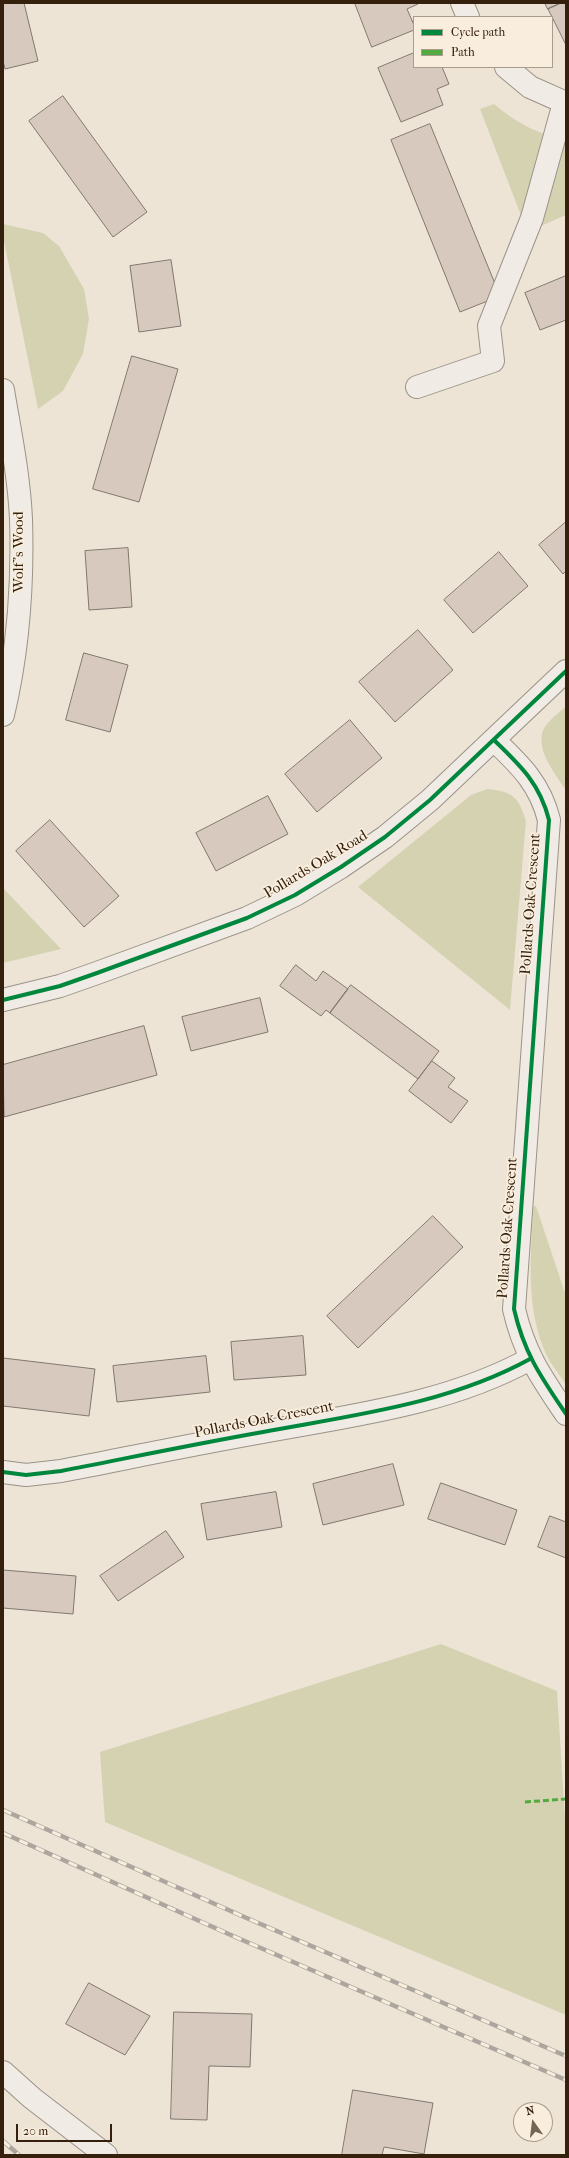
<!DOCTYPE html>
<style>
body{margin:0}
#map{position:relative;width:569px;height:2158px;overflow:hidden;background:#ede4d6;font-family:"IM FELL French Canon",serif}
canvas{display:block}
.frame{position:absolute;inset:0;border:4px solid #34200c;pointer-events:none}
.legend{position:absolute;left:413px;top:16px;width:140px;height:52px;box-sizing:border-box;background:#f9eede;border:1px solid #aa9c8a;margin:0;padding:5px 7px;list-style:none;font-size:12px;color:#34200c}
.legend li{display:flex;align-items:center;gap:8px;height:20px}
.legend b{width:20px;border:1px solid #aa9c8a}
.north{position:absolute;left:513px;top:2102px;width:40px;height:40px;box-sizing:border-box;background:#f9eede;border:1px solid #aa9c8a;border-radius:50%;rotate:346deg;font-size:11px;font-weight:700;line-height:16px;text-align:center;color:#34200c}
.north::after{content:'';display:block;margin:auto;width:14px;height:18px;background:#756553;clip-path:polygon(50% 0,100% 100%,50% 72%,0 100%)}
.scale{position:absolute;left:16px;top:2124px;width:96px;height:18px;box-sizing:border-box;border:2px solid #34200c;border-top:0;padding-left:5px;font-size:12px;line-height:14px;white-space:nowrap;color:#34200c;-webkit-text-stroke:3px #f9eede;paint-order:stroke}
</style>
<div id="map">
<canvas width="569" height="2158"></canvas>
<div class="frame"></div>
<ul class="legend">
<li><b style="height:5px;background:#00873e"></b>Cycle path</li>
<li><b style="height:5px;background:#54aa41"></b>Path</li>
</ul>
<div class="north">N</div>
<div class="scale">20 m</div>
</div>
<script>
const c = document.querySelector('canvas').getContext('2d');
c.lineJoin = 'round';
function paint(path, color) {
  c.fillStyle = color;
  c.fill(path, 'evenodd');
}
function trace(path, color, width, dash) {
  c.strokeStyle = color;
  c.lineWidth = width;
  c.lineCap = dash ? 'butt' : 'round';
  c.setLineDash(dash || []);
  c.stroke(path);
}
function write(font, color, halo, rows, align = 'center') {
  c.font = font + ' "IM FELL French Canon",serif';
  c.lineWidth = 3.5;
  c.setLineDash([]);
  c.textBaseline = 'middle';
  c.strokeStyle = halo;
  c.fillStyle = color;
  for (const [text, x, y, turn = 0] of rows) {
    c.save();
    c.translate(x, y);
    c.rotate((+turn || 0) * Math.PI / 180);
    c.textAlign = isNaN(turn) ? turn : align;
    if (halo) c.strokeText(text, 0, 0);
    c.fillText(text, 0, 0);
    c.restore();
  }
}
const green = new Path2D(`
 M494 104C518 124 535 132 566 141V215L536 228 522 218 480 109Z
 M3 224 43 233 59 246 84 289 89 319 83 354 63 391 38 409 3 236Z
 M566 706V787L564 788C555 773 538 753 542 734 544 723 559 713 566 706Z
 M487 789C512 791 519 797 526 821L510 1010 358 887 471 795Z
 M3 888 61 949 3 963Z
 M536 1206 566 1296V1385C560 1375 552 1366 547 1356 525 1309 531 1258 533 1207Z
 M441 1644 557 1691 566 1835V2015L105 1822 100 1752Z`);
const building = new Path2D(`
 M3 3H24L38 61 5 69 3 61Z
 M355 3H418V4L407 9 414 25V30L372 47Z
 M545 3H561L548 9Z
 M561 3H566V45L548 9Z
 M414 53V67H442L449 84 437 89 443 105 401 122 378 68Z
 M63 96 147 212 113 237 29 121Z
 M430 124 500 296 460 312 391 140Z
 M171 260 181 326 139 332 130 266Z
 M566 276V320L540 330 525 293Z
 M132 356 178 369 139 502 93 489Z
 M566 522V571L563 574 539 545Z
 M128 548 132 607 89 610 85 551Z
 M499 552 528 586 473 633 444 600Z
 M418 630 453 670 395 722 359 682Z
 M84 653 128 665 110 732 66 720Z
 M350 720 382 758 317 812 285 774Z
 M268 796 288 834 216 871 196 833Z
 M50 820 119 896 84 927 16 851Z
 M296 965 316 981 323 971 348 989 330 1013 326 1010 321 1016 280 986Z
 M351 985 439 1051 418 1079 330 1013Z
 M260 998 268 1032 191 1051 182 1017Z
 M144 1026 157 1075 4 1117 3 1065Z
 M432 1061 455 1078 448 1087 468 1101 451 1123 409 1091Z
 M433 1216 463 1247 358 1348 327 1316Z
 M303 1336 306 1375 234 1380 231 1342Z
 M206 1356 210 1392 117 1402 113 1366Z
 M3 1358 95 1369 89 1416 3 1406Z
 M393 1464 404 1505 323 1525 313 1484Z
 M441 1483 517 1510 505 1545 428 1519Z
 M276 1492 282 1527 207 1540 201 1504Z
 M550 1516 566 1522V1558L538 1547Z
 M166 1531 184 1557 118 1601 100 1576Z
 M3 1570 76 1576 73 1614 3 1608Z
 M89 1983 150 2016 125 2055 66 2024Z
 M174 2012 252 2014 250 2067 209 2066 207 2120 171 2119Z
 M353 2090 433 2103 424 2154 384 2147 382 2155H342Z`);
const minor = new Path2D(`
 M462 3 468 17
 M506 67 530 87 566 103
 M417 387 493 361 489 326 532 218 564 103
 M3 390C10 432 19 475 21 519 23 583 18 652 3 715
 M495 741C521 766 540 784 549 820L514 1309C524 1353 541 1377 566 1414
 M3 1000 60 986 97 973 247 918 295 895 341 867 385 837 430 800 566 671
 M3 1472 26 1475 61 1471C128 1458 195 1444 263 1432 354 1415 448 1404 530 1359
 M3 2072 32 2098 106 2155`);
const rail = new Path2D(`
 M3 1810 242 1916 566 2056
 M3 1833 233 1936 566 2080
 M3 2141 19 2155`);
const quiet = new Path2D(`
 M525 1802 566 1799`);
const cycleway = new Path2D(`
 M495 741C521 766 540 784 549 820L514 1309C524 1353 541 1377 566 1414
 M3 1000 60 986 97 973 247 918 295 895 341 867 385 837 430 800 566 671
 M3 1472 26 1475 61 1471C128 1458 195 1444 263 1432 354 1415 448 1404 530 1359`);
const streetNames = [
 ["Wolf's Wood",19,552,-90],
 ["Pollards Oak Road",316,865,-31],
 ["Pollards Oak Crescent",531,904,-86],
 ["Pollards Oak Crescent",508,1228,-86],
 ["Pollards Oak Crescent",264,1420,-11]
];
paint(green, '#d5d2b2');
paint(building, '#d8c9bf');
trace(building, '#80786e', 1);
trace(minor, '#9a9388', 24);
trace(minor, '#f0ebe4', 22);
trace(rail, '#aca69e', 4.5);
trace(rail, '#f9eede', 3, [9]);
trace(quiet, '#54aa41', 3, [6, 3]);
trace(cycleway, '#00873e', 4);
write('15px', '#34200c', '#f9eede', streetNames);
</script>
